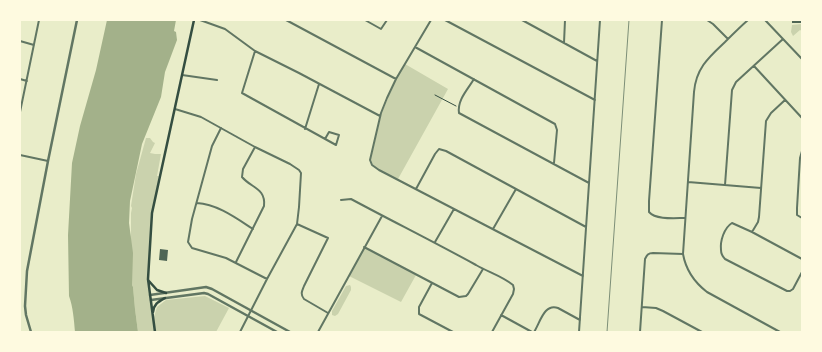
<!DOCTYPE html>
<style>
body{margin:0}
#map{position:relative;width:822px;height:352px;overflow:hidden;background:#e9edc9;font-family:"PT Sans Narrow",sans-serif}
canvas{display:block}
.frame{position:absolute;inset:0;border:21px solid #fefae0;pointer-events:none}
</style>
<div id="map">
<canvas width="822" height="352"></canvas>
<div class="frame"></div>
</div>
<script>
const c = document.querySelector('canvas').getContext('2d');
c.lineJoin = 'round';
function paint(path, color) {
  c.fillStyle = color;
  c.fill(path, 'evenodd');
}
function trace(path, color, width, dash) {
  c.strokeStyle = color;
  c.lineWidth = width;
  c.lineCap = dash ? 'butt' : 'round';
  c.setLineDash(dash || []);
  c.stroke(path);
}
const green = new Path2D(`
 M802 24V31L800 30 793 36 791 32 792 25Z
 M405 64 448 89 398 179 378 170 370 162 382 112 396 79Z
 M146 138H150L153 142 155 143 150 153 155 154H161L157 176H159L152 213 148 279 154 317 157 307 166 300 205 296 229 308 216 332H138L135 309 133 287 132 285 130 242 131 233V213L132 208 131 206 136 174Z
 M364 247 416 275 401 302 349 276Z
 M350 285 351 287V290L338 314 335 316 332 315V311L346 286Z`);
const water = new Path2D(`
 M107 20H176L174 31 176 32 177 40 165 72 161 97 142 144 130 201 129 223 133 253 132 285 133 287 135 309 138 332H75C74 320 73 307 69 296L68 235 72 163 80 126 96 70Z`);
const building = new Path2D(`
 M792 20H802V23H792Z
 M160 249 168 250 167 261 159 260Z`);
const path = new Path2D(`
 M435 95 456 106`);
const minor = new Path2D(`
 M200 20 225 29 255 51 299 73 380 116
 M286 20 396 79
 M365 20 381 29 387 20
 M431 20 396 79 387 98 381 113 370 160 372 165 379 170 583 276
 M445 20 595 100
 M522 20 597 61
 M662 20 649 201V212C656 220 675 218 685 218
 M707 20 713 24 728 39
 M748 20C740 27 733 34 725 42 709 57 696 68 694 92L683 254C686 271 694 282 707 292L780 332
 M765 20 802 59
 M20 41 34 45
 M564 43 565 20
 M415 47 555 124 557 130 554 163
 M255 51 242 93 336 145 339 135 329 132 325 139
 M754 66 802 118
 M182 75 217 80
 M20 79 27 81
 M474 79C468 89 457 100 459 113L589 183
 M175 109 201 117 255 147 290 164 299 170 301 173 299 207 297 224 267 279 240 332
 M20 112 39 20
 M221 128 212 146 192 219 188 242 192 248 226 258 267 279
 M305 129 319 84
 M802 151 800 158 797 208V215L802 218
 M20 155 48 161
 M688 182 761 188
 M725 185 732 90 736 82 783 39
 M416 189 435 154 439 149 446 151 586 227
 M341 200 351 199C392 221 434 242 476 265 488 272 502 276 513 285L514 289 513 294 492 332
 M197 203C217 204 236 218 253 229
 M297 224 328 238 304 286C302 291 300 294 304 299L328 313
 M493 229 516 189
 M752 232 758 222 759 217 766 121 771 113 785 100
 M435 242 454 209
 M364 247 459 297 466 296 468 294 483 269
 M802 259 752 232 732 223C724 228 720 241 721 250 721 254 723 257 725 259L787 291H790L793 289 802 272
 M236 262 264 206C266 188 251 188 242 177L243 169 255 147
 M432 283 419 307V314L453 332
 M642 307 656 308 663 311 702 332
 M501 315 532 332
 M318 332 382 216
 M534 332C540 323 544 303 558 308L580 320
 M579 332 600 20
 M640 332 645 259C647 255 648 253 653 253L683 254`);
const tertiary = new Path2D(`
 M150 295 206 287 212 289 290 332
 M151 300 204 293 208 294 277 332
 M31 332 26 315 25 306 27 271 48 161 77 20`);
const secondary = new Path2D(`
 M148 280 157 290 166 293
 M153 312C154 304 158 302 165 298
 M155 332 148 279 152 213 194 20`);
const rail = new Path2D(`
 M607 332 629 20`);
paint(green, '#cad2ad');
paint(water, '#a3b18a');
paint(building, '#4f6655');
trace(path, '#344e41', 1);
trace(minor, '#617663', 2);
trace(tertiary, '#617663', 2.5);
trace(secondary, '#344e41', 2.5);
trace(rail, '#7c8e77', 1);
</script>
